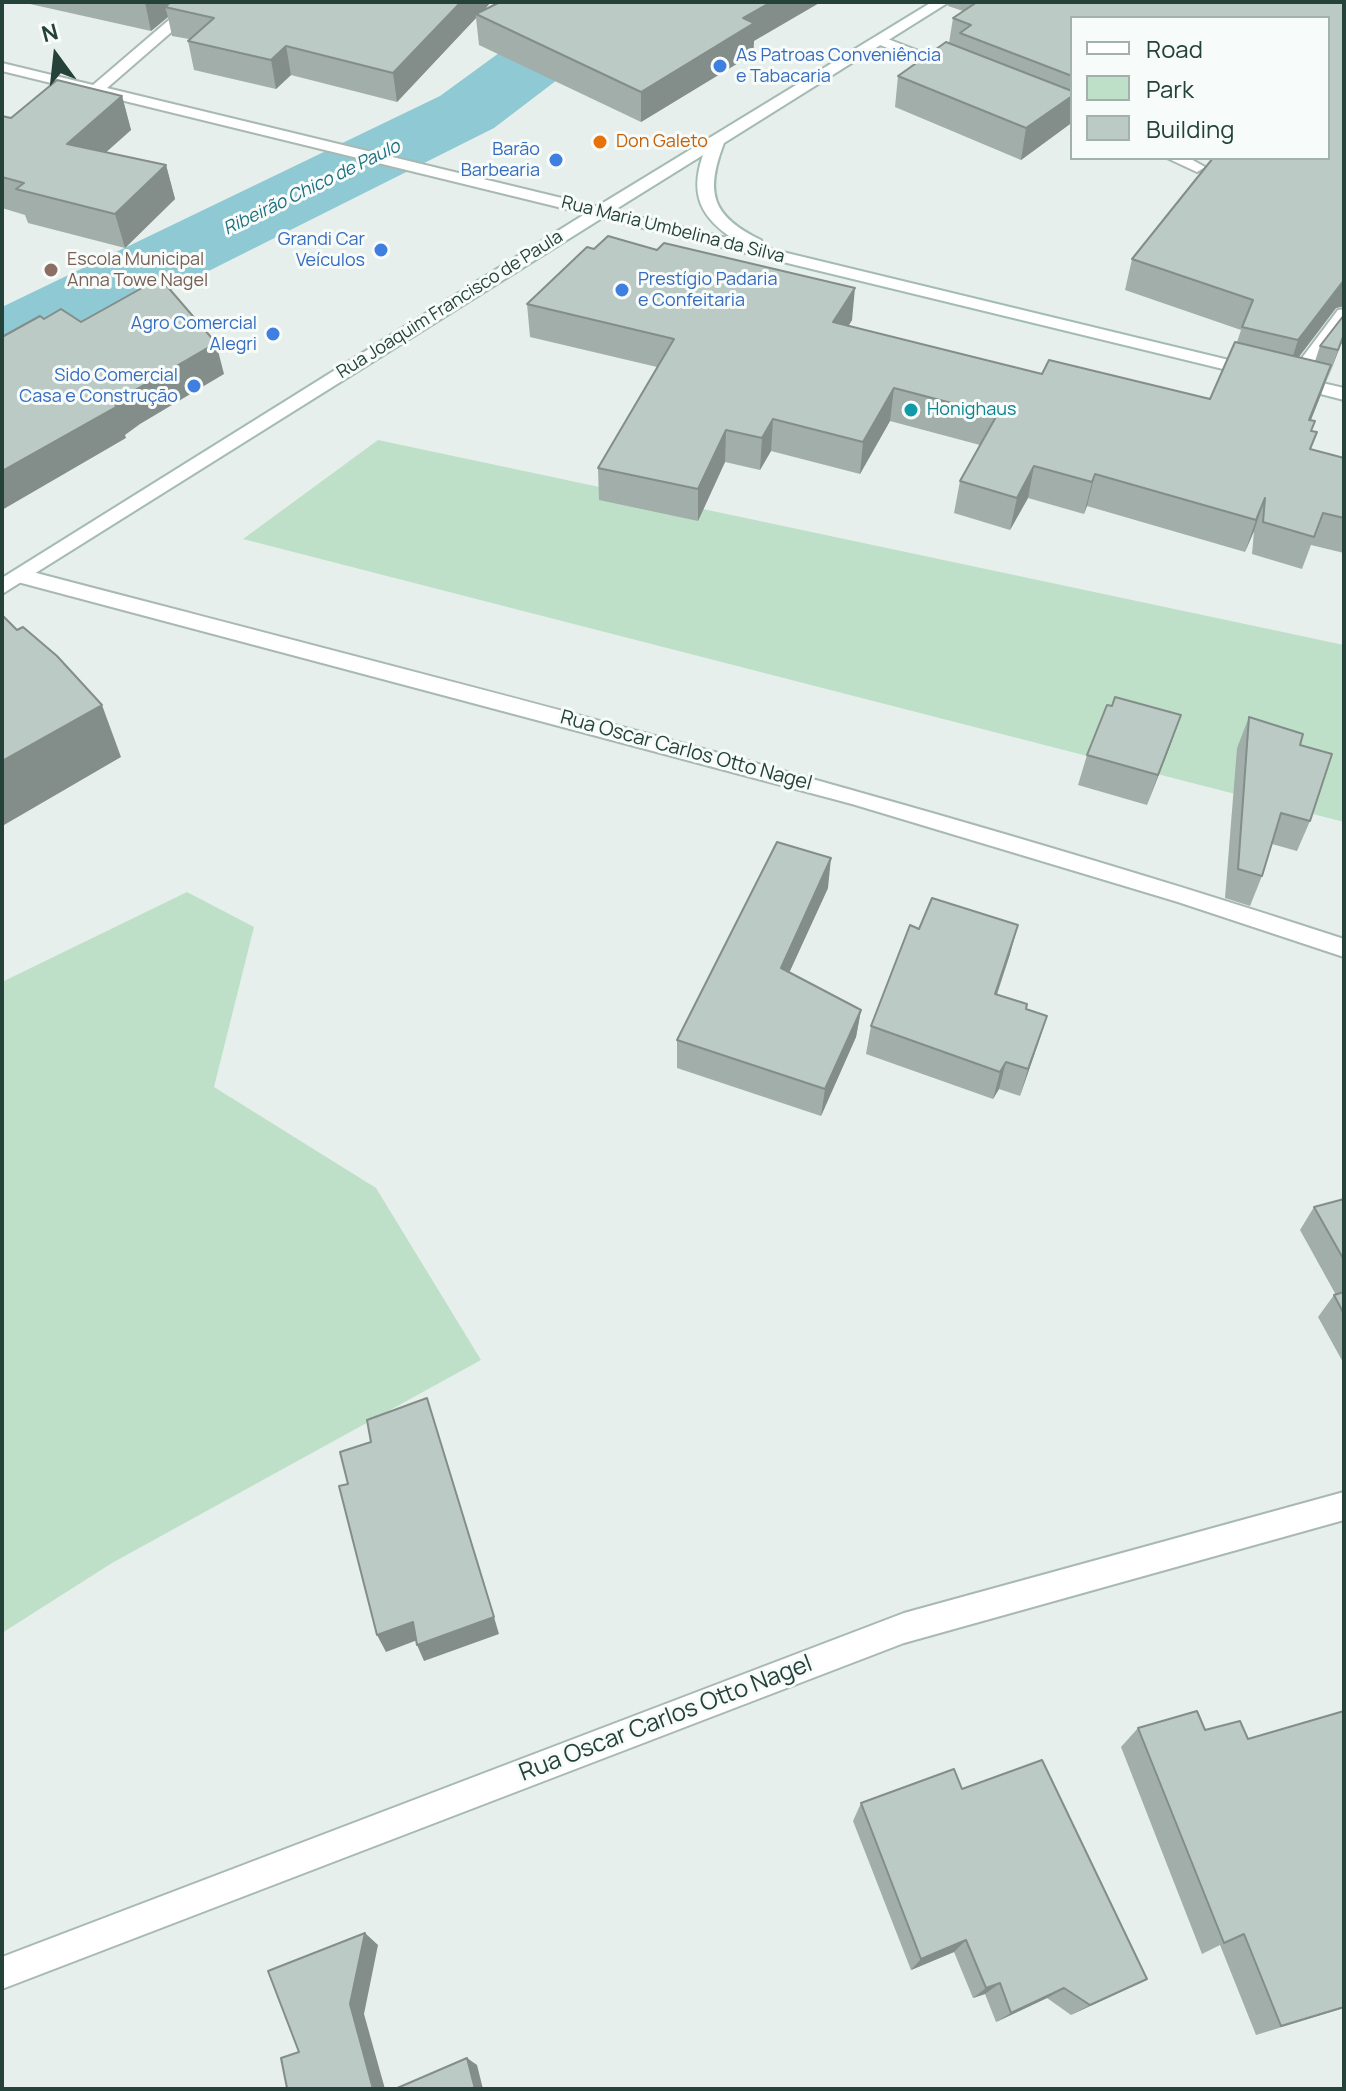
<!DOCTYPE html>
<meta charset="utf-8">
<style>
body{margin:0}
#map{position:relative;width:1346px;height:2091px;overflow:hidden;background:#e6efeb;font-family:Manrope,sans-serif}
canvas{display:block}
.frame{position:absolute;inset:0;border:4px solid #24423a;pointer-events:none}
.legend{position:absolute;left:1070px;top:16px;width:260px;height:144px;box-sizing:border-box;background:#f7fbf9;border:2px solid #a3b1ad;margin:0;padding:10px 14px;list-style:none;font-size:24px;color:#24423a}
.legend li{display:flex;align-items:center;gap:16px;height:40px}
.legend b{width:40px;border:2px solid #a3b1ad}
.north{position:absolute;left:16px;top:16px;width:80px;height:80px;-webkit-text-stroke:6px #f7fbf9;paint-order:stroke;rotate:345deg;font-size:22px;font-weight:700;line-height:32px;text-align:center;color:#24423a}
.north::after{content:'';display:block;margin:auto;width:28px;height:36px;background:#24423a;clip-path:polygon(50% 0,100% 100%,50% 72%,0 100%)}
</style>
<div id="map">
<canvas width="1346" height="2091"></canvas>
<div class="frame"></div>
<ul class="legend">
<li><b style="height:10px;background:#fff"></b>Road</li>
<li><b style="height:22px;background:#bfe0c8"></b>Park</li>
<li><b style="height:22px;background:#bbcac4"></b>Building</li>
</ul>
<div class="north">N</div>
</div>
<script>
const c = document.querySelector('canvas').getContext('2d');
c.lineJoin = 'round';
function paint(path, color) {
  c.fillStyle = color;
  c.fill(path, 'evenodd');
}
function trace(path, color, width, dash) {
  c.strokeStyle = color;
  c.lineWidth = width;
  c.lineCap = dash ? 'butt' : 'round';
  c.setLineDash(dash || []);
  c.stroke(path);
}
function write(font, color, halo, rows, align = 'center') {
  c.font = font + ' Manrope,sans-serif';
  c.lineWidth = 6;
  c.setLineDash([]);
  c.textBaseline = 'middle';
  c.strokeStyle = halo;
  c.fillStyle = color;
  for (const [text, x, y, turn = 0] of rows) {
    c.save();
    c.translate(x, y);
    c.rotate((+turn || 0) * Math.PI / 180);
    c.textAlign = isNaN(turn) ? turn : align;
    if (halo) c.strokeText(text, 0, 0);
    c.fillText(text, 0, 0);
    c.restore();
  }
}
const green = new Path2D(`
 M378 440 1344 645V822L243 539Z
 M187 892 254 927 214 1087 376 1188 481 1360 112 1563 2 1633V982Z`);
const river = new Path2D(`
 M560 2H634L599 48 494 128 33 359 2 366V307L440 96 547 18Z`);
const street = new Path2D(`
 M190 2H206L107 88 599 207 607 212 599 217 2 71V63L93 85Z
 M880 36 960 67 962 70 955 74 950 73 875 43 873 40Z
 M1167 158H1189L1205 167 1197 172Z
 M1344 309V326L1299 386H1287L1284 382 1338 310Z
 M21 569C464 685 908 796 1344 939V957L1178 902 852 804 14 581 11 576Z
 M1344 1492V1520L904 1643 2 1989V1957L904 1613Z`);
const secondary = new Path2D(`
 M932 2H949L724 143C705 192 711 216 761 240L762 247 1262 368 1265 372 1262 376 1256 377 602 218 2 594V578L593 209ZM703 155C689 195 701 218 735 240L613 211Z
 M1292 376 1344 388V400L1286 385 1283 381Z`);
const wall = new Path2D(`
 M21 2H491L483 11 754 41 753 54 641 122 479 45 476 18 397 102 291 75 276 89 194 70 188 41 189 39 172 36 168 17 151 31Z
 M949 2H1344V306L1336 308 1299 357 1315 361 1320 346 1344 315V345L1341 344 1311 420V450L1344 458V553L1311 545 1302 569 1252 554 1254 531 1245 552 1087 506 1084 514 1028 498 1010 530 954 513 960 481 980 445 890 421 860 474 771 451 760 470 725 462 698 521 599 500 598 468 657 367 530 337 527 304 852 320 848 326 1042 374 1210 399 1237 342 1241 330 1125 290 1132 259 1328 158 1072 18V114L1070 124 1021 160 895 107 898 76 949 43 953 18 963 11 948 6Z
 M122 96 131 130 106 152 166 165 175 199 125 248 28 223 25 215 2 208V116L11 118Z
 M1112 706 1170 746 1147 805 1078 785 1087 755Z
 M1249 717 1300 745 1310 821 1297 851 1272 844 1262 876 1250 906 1225 898 1237 748Z
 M828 888 789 973 861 1010 856 1037 821 1116 677 1068V1040Z
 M919 929 1010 954 997 995 1026 1009 1047 1016 1020 1096 999 1089 993 1099 866 1054 871 1026Z
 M1344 1199V1364L1318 1317 1334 1295H1336L1300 1230 1314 1207Z
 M1138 1728 1205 1730 1344 2008 1256 2035 1220 1945 1202 1954 1121 1747Z
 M962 1789 1147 1979 1071 2015 1047 1998 996 2022 985 1994 973 1998 954 1952 911 1970 853 1821 861 1803Z`);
const shadedWall = new Path2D(`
 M145 2H185L165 7 168 17 151 31Z
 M461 2H491L479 16 476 14V18L397 102 393 73Z
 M771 2H821L754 41 753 54 641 122V92L743 18Z
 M286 46 291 75 276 89 271 60Z
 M122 96 131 130 77 178 67 144Z
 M1072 96V114L1070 124 1021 160 1026 128Z
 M166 165 175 199 125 248 115 214Z
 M1344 280V306L1336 308 1288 371 1298 340Z
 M855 288 852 320 831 355 833 322Z
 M1344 334V336L1327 381 1338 350Z
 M216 343 224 374 140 424 125 435 126 438 2 510V471L115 404 130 393Z
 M1331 365 1320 397 1298 452 1309 420Z
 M894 388 890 421 860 474 863 442Z
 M773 419 771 451 760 470 762 438Z
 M726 430 725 462 698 521V489Z
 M1034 466 1028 498 1010 530 1017 498Z
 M1095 474 1087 506 1084 514 1092 482Z
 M1265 498 1254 531 1245 552 1256 520Z
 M102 705 121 757 4 825 2 821V761Z
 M1181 715 1170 746 1147 805 1158 775Z
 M831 858 828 888 778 997 781 968Z
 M1018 925 1010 954 987 1022 995 994Z
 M861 1010 856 1037 821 1116 825 1089Z
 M1047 1016 1038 1044 1020 1096 1028 1069Z
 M1006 1062 999 1089 993 1099 1000 1072Z
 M494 1617 499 1634 424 1661 417 1645Z
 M413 1622 420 1639 386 1652 377 1635Z
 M365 1933 378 1945 364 2014 385 2089H373L350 2004Z
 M966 1940 954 1952 911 1970 921 1959Z
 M1147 1979 1126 1989 1071 2015 1090 2005Z
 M1000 1983 985 1994 973 1998 986 1988Z
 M1064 1988 1047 1998 996 2022 1011 2013Z
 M467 2058 477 2065 483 2089H475Z`);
const building = new Path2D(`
 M171 2H461L393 73 286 46 271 60 188 41 214 18 165 7Z
 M500 2H771L743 18 754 23 641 92 476 14Z
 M977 2H1344V280L1298 340 1242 327 1253 300 1132 259 1213 158H1328V18H1072V76L960 33 971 25 953 18Z
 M946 42 1072 91V96L1026 128 898 76Z
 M57 80 122 96 67 144 166 165 115 214 16 189 24 183 2 177V116L11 118Z
 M608 236 657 250 664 243 855 288 833 322 1042 374 1049 360 1210 399 1235 342 1331 365 1309 420 1315 421 1311 431 1317 432 1310 449 1344 458V518L1323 513 1314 537 1263 522 1265 498 1256 520 1095 474 1092 482 1034 466 1017 498 960 481 997 415 894 388 863 442 773 419 762 438 726 430 698 489 598 468 674 339 527 304 587 247 594 249Z
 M160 278 216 343 130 393 115 404 116 407 2 471V337L40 316 44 319 61 309 81 322Z
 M1344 315V334L1338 350 1320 346Z
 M2 615 17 630 23 627 57 656 102 705 2 761Z
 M1115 697 1181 715 1158 775 1087 755 1107 705 1112 706Z
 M1249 717 1303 734 1300 745 1332 754 1310 821 1281 813 1262 876 1238 869Z
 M777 842 831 858 781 968 861 1010 825 1089 677 1040Z
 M932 898 1018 925 995 994 1027 1004 1026 1009 1047 1016 1028 1069 1006 1062 1000 1072 871 1026 910 925 919 929Z
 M1344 1199V1260L1314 1207Z
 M1344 1292V1314L1334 1295Z
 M427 1398 494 1617 417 1645 413 1622 377 1635 339 1486 348 1484 340 1452 371 1442 367 1420Z
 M1197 1711 1205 1730 1240 1721 1248 1739 1344 1711V2007L1281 2026 1244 1934 1224 1943 1138 1728Z
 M1042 1760 1147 1979 1090 2005 1064 1988 1011 2013 1000 1983 986 1988 966 1940 921 1959 861 1803 954 1769 962 1789Z
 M365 1933 350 2004 373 2089H284L287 2088 281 2058 299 2052 268 1971Z
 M467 2058 475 2089H395Z`);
const markers = [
 [720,66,8,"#3f7fe0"],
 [600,142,8,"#e8710a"],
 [556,160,8,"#3f7fe0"],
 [381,250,8,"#3f7fe0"],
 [51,270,8,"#8d6e63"],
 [622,290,8,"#3f7fe0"],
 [273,334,8,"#3f7fe0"],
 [194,386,8,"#3f7fe0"],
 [911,410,8,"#0f9aa8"]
];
const farShopnames = [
 ["As Patroas Conveniência",736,56,"left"],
 ["e Tabacaria",736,77,"left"],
 ["Barão",540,150],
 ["Barbearia",540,171],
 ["Grandi Car",365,240],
 ["Veículos",365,261],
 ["Prestígio Padaria",638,280,"left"],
 ["e Confeitaria",638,301,"left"],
 ["Agro Comercial",257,324],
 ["Alegri",257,345],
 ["Sido Comercial",178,376],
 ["Casa e Construção",178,397]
];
const farFoodnames = [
 ["Don Galeto",616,142]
];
const farWaternames = [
 ["Ribeirão Chico de Paulo",312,188,-26]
];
const farStreetnames = [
 ["Rua Maria Umbelina da Silva",673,230,14],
 ["Rua Joaquim Francisco de Paula",450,305,-32]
];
const farEducationnames = [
 ["Escola Municipal",67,260],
 ["Anna Towe Nagel",67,281]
];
const farCulturenames = [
 ["Honighaus",927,410]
];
const streetNames = [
 ["Rua Oscar Carlos Otto Nagel",686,751,15]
];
const nearStreetnames = [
 ["Rua Oscar Carlos Otto Nagel",666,1719,-21]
];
paint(green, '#bfe0c8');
paint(river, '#8ec9d4');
trace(street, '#a8b8b2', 4);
trace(secondary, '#a4bbb3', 4);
paint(street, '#fff');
paint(secondary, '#fff');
paint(wall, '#a1aea9');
paint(shadedWall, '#838d89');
paint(building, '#bbcac4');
trace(building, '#838d89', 2);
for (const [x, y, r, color] of markers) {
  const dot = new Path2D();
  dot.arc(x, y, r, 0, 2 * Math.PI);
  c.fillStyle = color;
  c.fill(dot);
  trace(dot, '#f7fbf9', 3);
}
write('18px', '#366cbe', '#f7fbf9', farShopnames, 'right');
write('18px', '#c56008', '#f7fbf9', farFoodnames, 'left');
write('italic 18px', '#1c6f80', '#f7fbf9', farWaternames);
write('18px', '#24423a', '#f7fbf9', farStreetnames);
write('18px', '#785e54', '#f7fbf9', farEducationnames, 'left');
write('18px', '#0d838f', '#f7fbf9', farCulturenames, 'left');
write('20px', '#24423a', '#f7fbf9', streetNames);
write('24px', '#24423a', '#f7fbf9', nearStreetnames);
</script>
